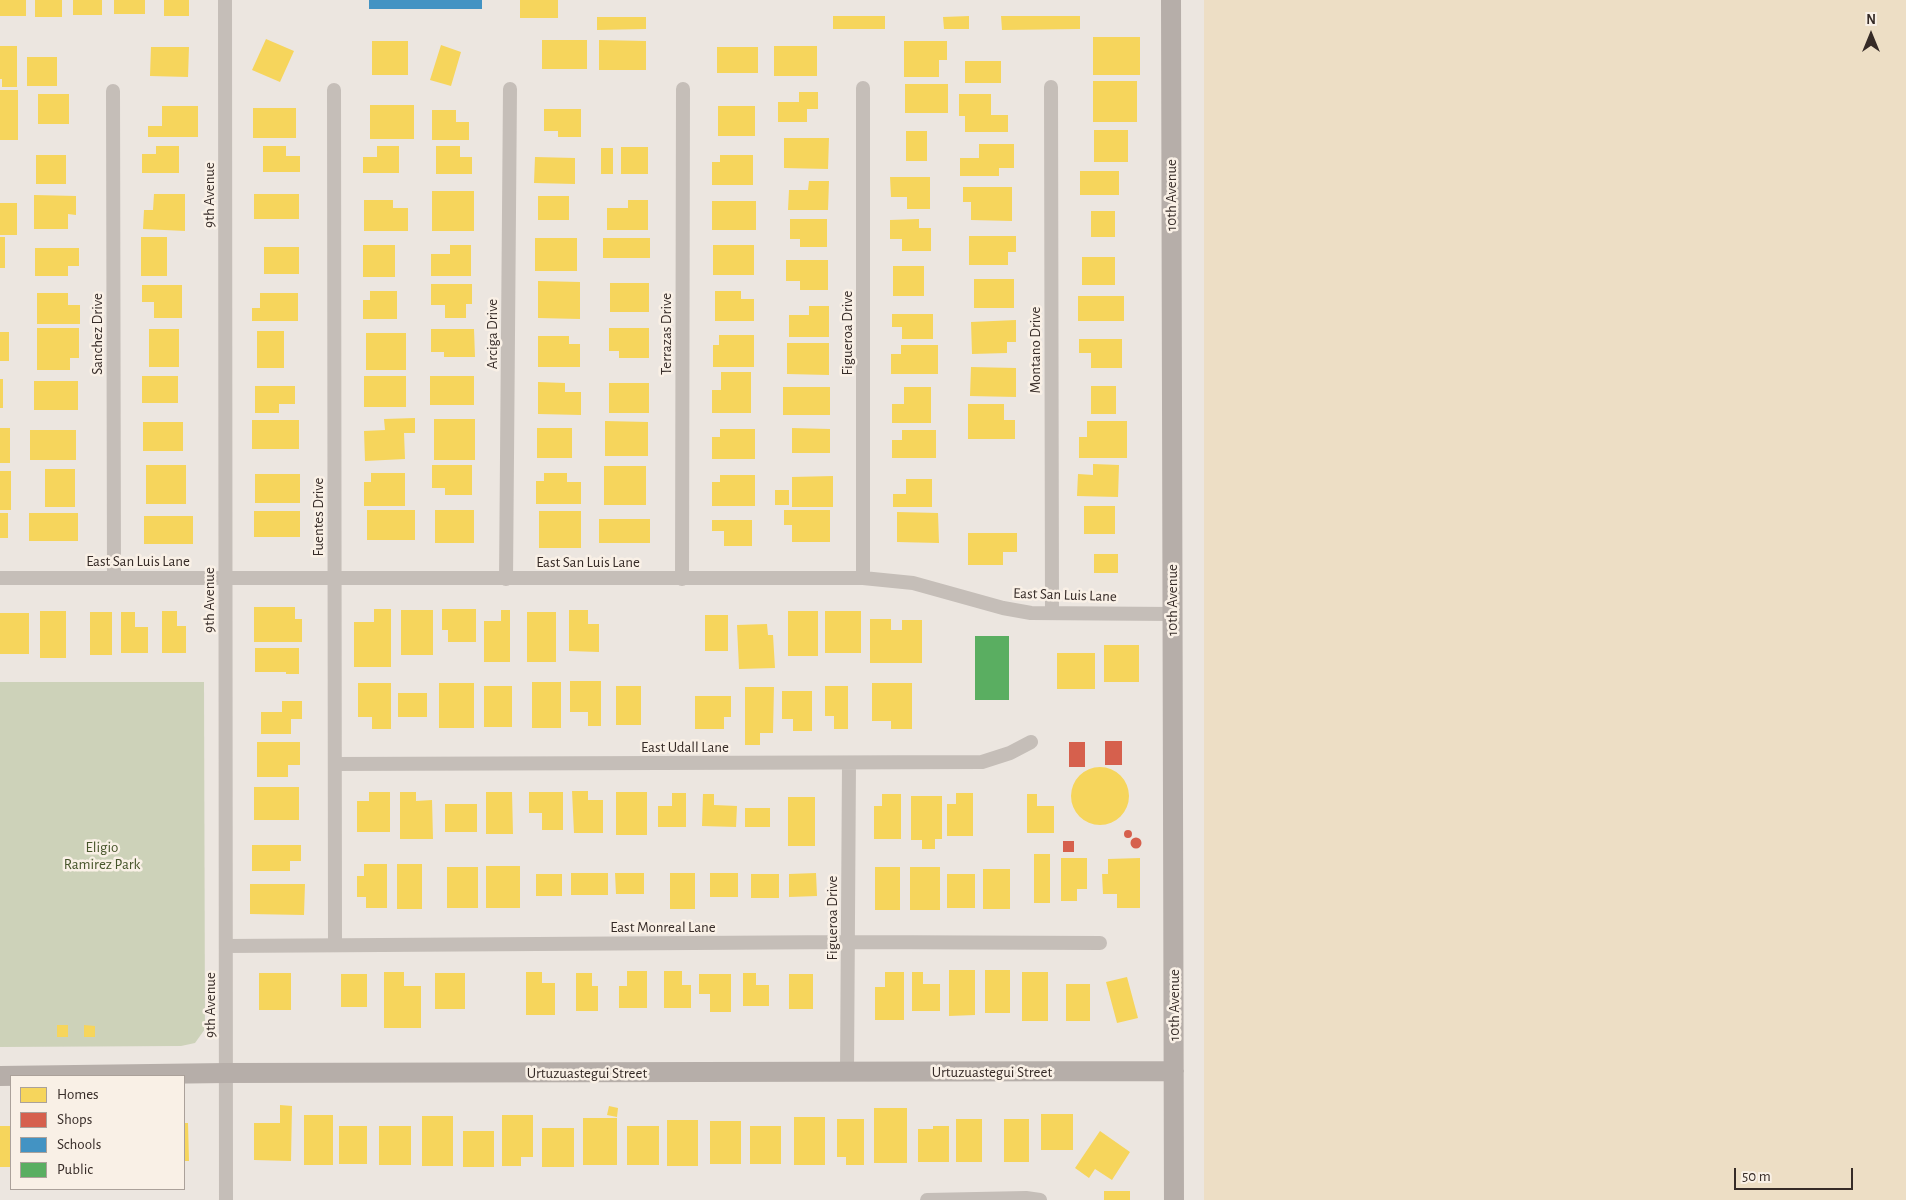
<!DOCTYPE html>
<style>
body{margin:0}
#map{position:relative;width:1906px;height:1200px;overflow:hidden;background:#ece6e0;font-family:"Alegreya Sans",sans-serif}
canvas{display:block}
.legend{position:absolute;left:10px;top:1075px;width:175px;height:115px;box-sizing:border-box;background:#f9f0e6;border:1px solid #aba19a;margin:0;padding:6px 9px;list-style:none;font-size:15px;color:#362b27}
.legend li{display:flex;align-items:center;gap:10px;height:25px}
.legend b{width:25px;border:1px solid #aba19a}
.north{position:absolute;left:1846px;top:10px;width:50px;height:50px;-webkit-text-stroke:4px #f9f0e6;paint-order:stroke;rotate:0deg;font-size:14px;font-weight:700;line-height:20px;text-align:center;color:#362b27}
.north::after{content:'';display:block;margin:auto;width:18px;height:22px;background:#362b27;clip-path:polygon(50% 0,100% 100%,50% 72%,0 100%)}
.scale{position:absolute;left:1734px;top:1168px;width:119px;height:22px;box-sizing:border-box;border:2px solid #362b27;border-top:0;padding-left:6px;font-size:15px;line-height:18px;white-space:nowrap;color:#362b27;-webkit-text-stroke:4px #f9f0e6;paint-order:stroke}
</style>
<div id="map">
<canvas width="1906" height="1200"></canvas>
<ul class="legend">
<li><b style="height:14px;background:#f6d55c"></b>Homes</li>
<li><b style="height:14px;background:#d6604d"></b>Shops</li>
<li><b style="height:14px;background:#4393c3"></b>Schools</li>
<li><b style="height:14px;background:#5aae61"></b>Public</li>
</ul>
<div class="north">N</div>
<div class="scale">50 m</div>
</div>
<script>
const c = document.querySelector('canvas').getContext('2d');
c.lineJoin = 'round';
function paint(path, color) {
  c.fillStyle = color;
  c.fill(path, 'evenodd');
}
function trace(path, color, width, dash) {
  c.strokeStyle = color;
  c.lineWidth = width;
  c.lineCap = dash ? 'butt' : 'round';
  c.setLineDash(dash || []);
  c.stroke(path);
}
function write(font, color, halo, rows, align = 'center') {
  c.font = font + ' "Alegreya Sans",sans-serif';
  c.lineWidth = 5;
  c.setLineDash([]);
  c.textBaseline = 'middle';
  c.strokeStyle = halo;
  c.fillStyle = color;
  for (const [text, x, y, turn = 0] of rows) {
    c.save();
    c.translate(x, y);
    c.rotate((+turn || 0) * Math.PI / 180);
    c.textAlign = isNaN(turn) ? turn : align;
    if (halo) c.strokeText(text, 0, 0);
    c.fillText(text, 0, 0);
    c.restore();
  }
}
const green = new Path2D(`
 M0 682H204L205 1029 195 1043 181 1046 0 1047Z`);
const sand = new Path2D(`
 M1204 0H1906V1200H1204Z`);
const homes = new Path2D(`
 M0 0H26V16H0Z
 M35 0H62V17H35Z
 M73 0H102V15H73Z
 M114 0H145V14H114Z
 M164 0H189V16H164Z
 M520 0H558V18H520Z
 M833 16H885V29H833Z
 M969 16V29H944L943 17Z
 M1001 16H1080V29L1002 30Z
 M597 17H646V29L597 30Z
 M1093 37H1140V75H1093Z
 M266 39 294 51 280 82 252 70Z
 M542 40H587V69H542Z
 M599 40 646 41V70H599Z
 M372 41H408V75H372Z
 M904 41H947V60H939V77H904Z
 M441 45 461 52 451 86 430 80Z
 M0 46H17V87H2V79H0Z
 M774 46H817V76H774Z
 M151 47H189L188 77 150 76Z
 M717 47H758V73H717Z
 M27 57H57V86H27Z
 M965 61H1001V83H965Z
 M1093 81H1137V122H1093Z
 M905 84H948V113H905Z
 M0 90H18V140H0Z
 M799 92H818V109H807V122H778V102H799Z
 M38 94H69V124H38Z
 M959 94H991V115H1008V132H965V116H959Z
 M370 105H414V139H370Z
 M162 106H198V137H148V126H162Z
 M718 106H755V136H718Z
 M253 108H296V138H253Z
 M544 109H581V137H558V131H544Z
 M432 110H456V122H469V140H432Z
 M1094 130H1128V162H1094Z
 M906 131H927V161H906Z
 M784 138H829L828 169 784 168Z
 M979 144H1014V168H999V176H960V158H979Z
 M156 146H179V173H142V154H156Z
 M263 146H286V156H300V172H263Z
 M377 146H399V173H363V157H377Z
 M436 146H460V157H472V174H436Z
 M621 147H648V174H621Z
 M601 148H613V174H601Z
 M36 155H66V184H36Z
 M720 155H753V185H712V162H720Z
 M535 157 575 158V184L534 183Z
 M1080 171H1119V195H1080Z
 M890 177H930V209H907V197H891Z
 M809 181H829L828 210H788L789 190H808Z
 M963 187H1012V221L971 220V202H963Z
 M432 191H474V231H432Z
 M154 194H185V231L143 229 144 210H153Z
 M254 194H299V219H254Z
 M34 195 76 196V215L68 214V229H34Z
 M538 196H569V220H538Z
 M364 200H393V208H408V231H364Z
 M628 200H648V230H607V208H628Z
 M712 201H756V230H712Z
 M0 203H17V235H0Z
 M1091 211H1115V237H1091Z
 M790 219H827V247H800V239H790Z
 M919 219V228H931V251H902V239H890V220Z
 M969 236H1016V252H1008V265H969Z
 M0 237H5V268H0Z
 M141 237H167V276H141Z
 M535 238H577V271H535Z
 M603 238H650V258H603Z
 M363 245H395V277H363Z
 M450 245H471V276H431V254H450Z
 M713 245H754V275H713Z
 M264 247H299V274H264Z
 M35 248H79V266H68V276H35Z
 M1082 257H1115V285H1082Z
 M786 260H828V290H800V281H786Z
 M893 266H924V296H893Z
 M974 279H1014V308H974Z
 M538 281 580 282V319L538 318Z
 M610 283H649V312H610Z
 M431 284H472V304H466V318H445V305H431Z
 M142 285H182V318H154V302H142Z
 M370 291H397V319H363V300H370Z
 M715 291H741V299H754V321H715Z
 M37 293H68V305H80V324H37Z
 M260 293H298V321H252V308H260Z
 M1078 296H1124V321H1078Z
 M809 306H829V337H789V315H809Z
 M892 314H933V339H902V327H892Z
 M1016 320V342H1007V353L972 354 971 322Z
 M37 328H79V358H70V370H37Z
 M609 328H649V358H619V351H609Z
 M149 329H179V367H149Z
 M431 329H474L475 357H444V352H431Z
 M257 331H284V368H257Z
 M0 332H9V361H0Z
 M366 333H406V370H366Z
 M719 335H754V367H713V345H719Z
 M538 336H569V344H580V367H538Z
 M1079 339H1122V368H1091V353H1079Z
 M787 343H829V375L787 374Z
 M901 345H938V374H891V354H901Z
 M971 367 1016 368V397L970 396Z
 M721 372H751V413H712V390H721Z
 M142 376H178V403H142Z
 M364 376H406V407H364Z
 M430 376H474V405H430Z
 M0 379H3V408H0Z
 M34 381H78V410H34Z
 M538 382 565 383V392H581V415L538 414Z
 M609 383H649V413H609Z
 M255 386H295V404H279V413H255Z
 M1091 386H1116V414H1091Z
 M783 387H830V415H783Z
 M904 387H931V423H892V404H904Z
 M968 404H1004V420H1015V439H968Z
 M415 418V433H404L405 459 365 461 364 431 385 430 384 419Z
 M434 419H475V460H434Z
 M252 420H299V449H252Z
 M605 421 648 422V456H605Z
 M1087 421H1127V458H1079V437H1087Z
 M143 422H183V451H143Z
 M0 428H10V463H0Z
 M537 428H572V458H537Z
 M792 428 830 429V453H792Z
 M720 429H755V459H712V437H720Z
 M30 430H76V460H30Z
 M902 430H936V458H892V440H902Z
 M1093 464 1119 465 1118 497 1077 496 1078 474 1093 475Z
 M146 465H186V504H146Z
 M432 465H472V495H445V488H432Z
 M604 466H646V505H604Z
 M45 469H75V507H45Z
 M0 471H11V510H0Z
 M371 473H405V506H364V482H371Z
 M544 473H567V482H581V504H536V481H544Z
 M255 474H300V503H255Z
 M720 475H755V506H712V482H720Z
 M833 476V507H792V477Z
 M906 479H932V507H893V494H906Z
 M775 490H789V505H775Z
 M1084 506H1115V534H1084Z
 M367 510H415V540H367Z
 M435 510H474V543H435Z
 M784 510H830V542H792V525H784Z
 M254 511H300V537H254Z
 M539 511H581V548H539Z
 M897 512 938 513 939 543 897 542Z
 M0 513H8V538H0Z
 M29 513H78V541H29Z
 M144 516H193V544H144Z
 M599 519H650V543H599Z
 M712 520H752V546H724V531H712Z
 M968 533H1017V552H1003V565H968Z
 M1094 554H1118V573H1094Z
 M254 607H295V619H302V642H254Z
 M374 609H391V667H354V622H374Z
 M442 609H476V642H448V630H442Z
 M401 610H433V655H401Z
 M501 610H510V662H484V621H501Z
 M569 610H588V624H599V652L569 651Z
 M40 611H66V658H40Z
 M162 611H177V626H186V653H162Z
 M788 611H818V656H788Z
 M825 611H861V653H825Z
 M90 612H112V655H90Z
 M121 612H135V627H148V653H121Z
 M527 612H556V662H527Z
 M0 613H29V654H0Z
 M705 615H728V651H705Z
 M870 619H891V630H902V620H922V663H870Z
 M767 624 768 635H773L775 668 739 669 737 625Z
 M1104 645H1139V682H1104Z
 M255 648H299V674H286V672H255Z
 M1057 653H1095V689H1057Z
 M570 681H601V726H588V712H570Z
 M532 682H561V728H532Z
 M358 683H391V729H372V717H358Z
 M439 683H474V728H439Z
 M872 683H912V729H891V721H872Z
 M484 686H512V727H484Z
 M616 686H641V725H616Z
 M825 686H848V729H834V716H825Z
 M745 687H774L773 733H760V745H745Z
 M782 691H812V731H793V719H782Z
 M398 693H427V717H398Z
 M695 696H731V717H724V729H695Z
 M282 701H302V719H291V734H261V712H282Z
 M257 742H300V765H288V777H257Z
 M1071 796a29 29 0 1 1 58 0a29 29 0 1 1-58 0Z
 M254 787H299V820H254Z
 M572 791H588V800H603V833H574Z
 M369 792H390V832H357V801H369Z
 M400 792H416V801L432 800 433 839H400Z
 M486 792H512L513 834H486Z
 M529 792H563V830H542V813H529Z
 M616 792H647V835H616Z
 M672 793H686V827H658V806H672Z
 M956 793H973V836H947V804H956Z
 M703 794H714V805L737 806 736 827 702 826Z
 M882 794H901V839H874V806H882Z
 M1027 794H1037V806H1054V833H1027Z
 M911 796H942V839H935V849H922V840H911Z
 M788 797H815V846H788Z
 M445 804H477V832H445Z
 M745 808H770V827H745Z
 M252 845H301V861H290V871H252Z
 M1034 854H1050V903H1034Z
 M1061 858H1087V889H1077V901H1061Z
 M1140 858V908H1117V894H1103L1102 874H1108V859Z
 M364 864H387V908H366V897H357V876H364Z
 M397 864H422V909H397Z
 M486 866H520V908H486Z
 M447 867H478V908H447Z
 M875 867H900V910H875Z
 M910 867H940V910H910Z
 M983 869H1010V909H983Z
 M571 873H608V895H571Z
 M615 873H644V894H616Z
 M670 873H695V909H670Z
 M710 873H738V897H710Z
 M816 873 817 896 789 897V874Z
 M536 874H562V896H536Z
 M751 874H779V898H751Z
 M947 874H975V908H947Z
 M250 884H305L304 915 250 914Z
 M949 970H975V1015L949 1016Z
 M985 970H1010V1013H985Z
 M627 971H647V1008H619V986H627Z
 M664 971H682V985H691V1008H664Z
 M384 972H404V986H421V1028H384Z
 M526 972H542V983H555V1015H526Z
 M885 972H904V1020H875V987H885Z
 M912 972H923V984H940V1011H912Z
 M1022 972H1048V1021H1022Z
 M259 973H291V1010H259Z
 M435 973H465V1009H435Z
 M576 973H592V986H598V1011H576Z
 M743 973H756V985H769V1006H743Z
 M341 974H367V1007H341Z
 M699 974H731V1012H710V994H699Z
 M789 974H813V1009H789Z
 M1127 977 1138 1018 1117 1023 1106 982Z
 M1066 984H1090V1021H1066Z
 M57 1025H68V1037H57Z
 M84 1025 95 1026V1037H84Z
 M280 1105 292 1106 291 1161 254 1160V1123H280Z
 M609 1106 618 1108 617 1117 607 1115Z
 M874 1108H907V1163H874Z
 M1041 1114H1073V1150H1041Z
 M304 1115H333V1165H304Z
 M502 1115H533V1157H521V1166H502Z
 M422 1116H453V1166H422Z
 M794 1117H825V1165H794Z
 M583 1118H617V1165H583Z
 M837 1119H864V1165H846V1157H837Z
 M956 1119H982V1162H956Z
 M1004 1119H1029V1162H1004Z
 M667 1120H698V1166H667Z
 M710 1121H741V1164H710Z
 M184 1123H188L189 1161H184Z
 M0 1126H11V1167H0Z
 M339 1126H367V1164H339Z
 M379 1126H411V1165H379Z
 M627 1126H659V1165H627Z
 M750 1126H781V1164H750Z
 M933 1126H949V1162H918V1129H933Z
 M542 1128H574V1167H542Z
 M463 1131H494V1167H463Z
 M1100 1131 1130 1152 1112 1180 1095 1169 1089 1178 1075 1168Z
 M1104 1191H1130V1200H1104Z`);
const shops = new Path2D(`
 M1105 741H1122V765H1105Z
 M1069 742H1085V767H1069Z
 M1124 834a4 4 0 1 1 8 0a4 4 0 1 1-8 0Z
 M1130.5 843a5.5 5.5 0 1 1 11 0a5.5 5.5 0 1 1-11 0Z
 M1063 841H1074V852H1063Z`);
const schools = new Path2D(`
 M369 0H482V9H369Z`);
const public = new Path2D(`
 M975 636H1009V700H975Z`);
const street = new Path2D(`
 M225 0 226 1200
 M1051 87 1052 613
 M863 88V578
 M334 90 335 945
 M113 91 114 577
 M0 578H863L913 583 1003 608 1031 613 1172 614
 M506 579 510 89
 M682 579 683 89
 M335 764 982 762 1010 753 1031 742
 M226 946 848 942 1100 943
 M847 1072 849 763
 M927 1200 1026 1198 1040 1200`);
const secondary = new Path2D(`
 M1171 0 1174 1200
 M0 1076 226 1073 1174 1071`);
const streetNames = [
 ["9th Avenue",209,195,-90],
 ["10th Avenue",1171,195,-90],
 ["Figueroa Drive",847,333,-90],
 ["Sanchez Drive",97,334,-90],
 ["Arciga Drive",492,334,-90],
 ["Terrazas Drive",666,334,-90],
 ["Montano Drive",1035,350,-90],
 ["Fuentes Drive",318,517,-90],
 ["East San Luis Lane",138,561],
 ["East San Luis Lane",588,562],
 ["East San Luis Lane",1065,595,2],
 ["9th Avenue",209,600,-90],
 ["10th Avenue",1172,600,-90],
 ["East Udall Lane",685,747],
 ["Figueroa Drive",832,918,-90],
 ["East Monreal Lane",663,927],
 ["9th Avenue",210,1005,-90],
 ["10th Avenue",1174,1005,-90],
 ["Urtuzuastegui Street",992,1072],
 ["Urtuzuastegui Street",587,1073]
];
const parkNames = [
 ["Eligio",102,847],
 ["Ramirez Park",102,864]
];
paint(green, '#cdd2b9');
paint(sand, '#eddec5');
paint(homes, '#f6d55c');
paint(shops, '#d6604d');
paint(schools, '#4393c3');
paint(public, '#5aae61');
trace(street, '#c5beb8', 14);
trace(secondary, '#b6aea9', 20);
write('15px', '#362b27', '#f9f0e6', streetNames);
write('15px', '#46542a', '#f9f0e6', parkNames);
</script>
